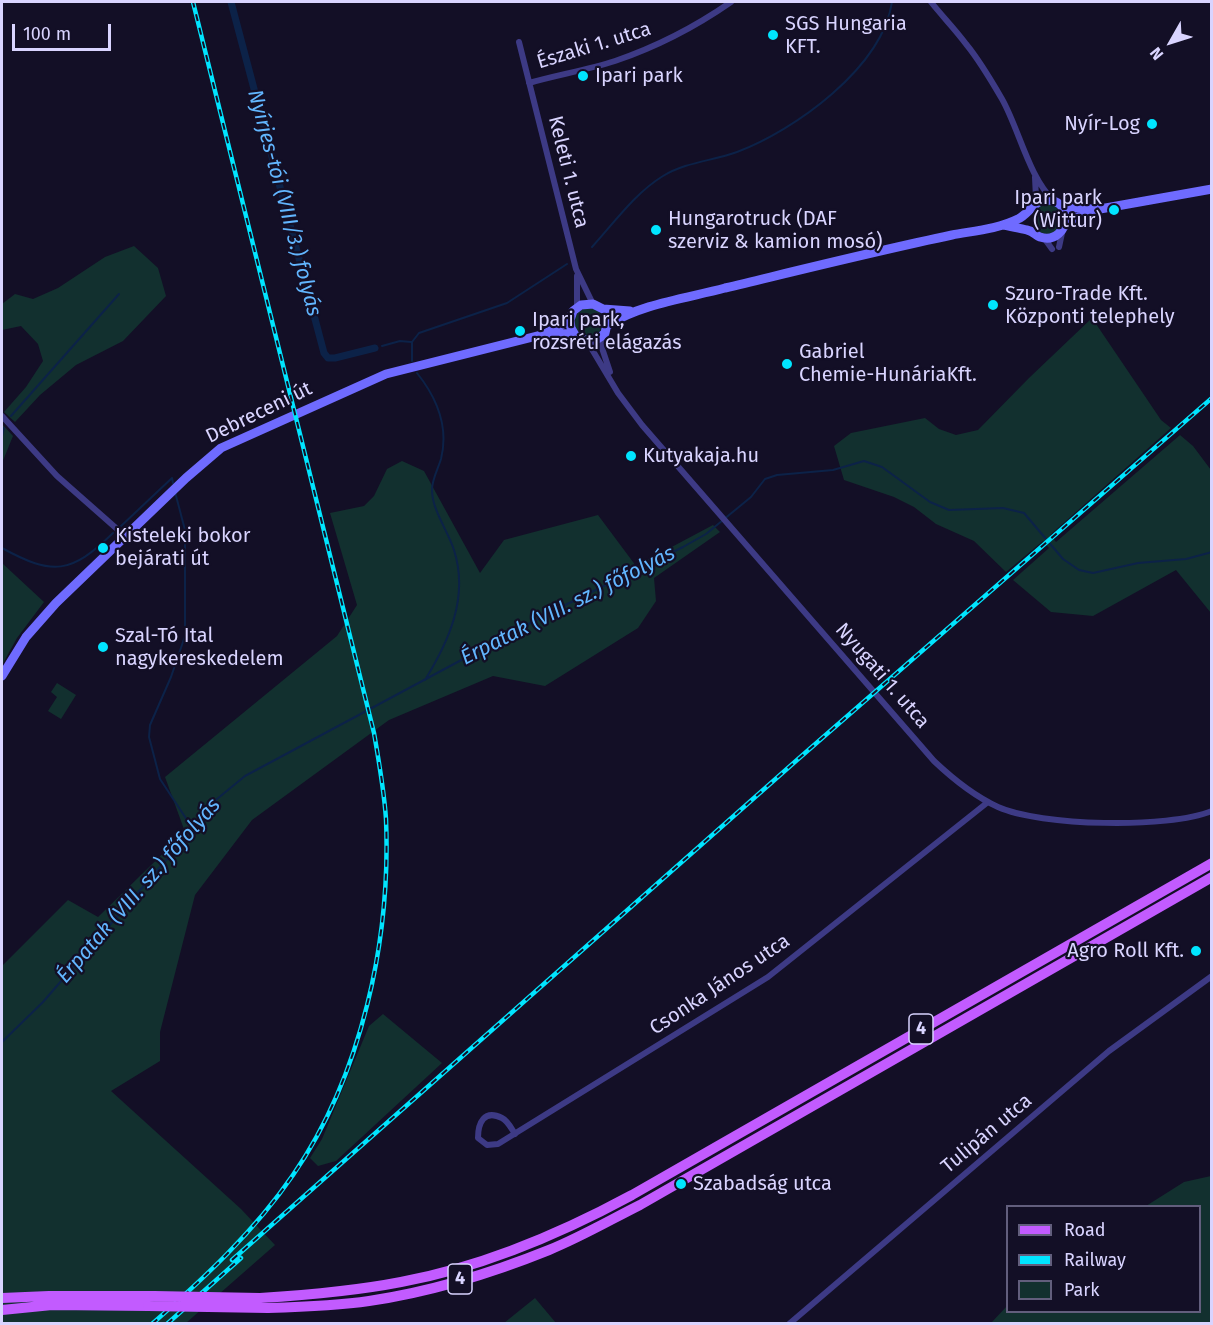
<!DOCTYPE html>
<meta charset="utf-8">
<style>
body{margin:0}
#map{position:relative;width:1213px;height:1325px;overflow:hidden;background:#130f26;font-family:"Fira Sans",sans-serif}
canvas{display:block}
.frame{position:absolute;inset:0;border:3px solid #d9d4ff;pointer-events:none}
.legend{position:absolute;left:1006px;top:1205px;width:195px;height:108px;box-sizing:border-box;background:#130f26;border:2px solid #625e7d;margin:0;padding:8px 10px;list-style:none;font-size:18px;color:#d9d4ff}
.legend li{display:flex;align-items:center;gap:12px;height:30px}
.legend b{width:30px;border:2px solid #625e7d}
.north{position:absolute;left:1141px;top:12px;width:60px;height:60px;-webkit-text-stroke:4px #130f26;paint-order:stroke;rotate:231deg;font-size:16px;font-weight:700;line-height:24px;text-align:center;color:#d9d4ff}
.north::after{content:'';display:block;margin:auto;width:21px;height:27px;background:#d9d4ff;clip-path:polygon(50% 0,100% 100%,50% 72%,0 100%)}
.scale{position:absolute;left:12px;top:24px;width:99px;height:27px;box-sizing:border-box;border:3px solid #d9d4ff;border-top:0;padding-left:8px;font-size:18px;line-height:21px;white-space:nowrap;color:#d9d4ff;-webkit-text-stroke:4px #130f26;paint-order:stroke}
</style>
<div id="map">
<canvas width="1213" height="1325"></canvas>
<div class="frame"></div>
<ul class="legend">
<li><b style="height:8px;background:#c25bff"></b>Road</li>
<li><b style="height:8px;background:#00e5ff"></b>Railway</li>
<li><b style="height:16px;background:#12302f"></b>Park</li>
</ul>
<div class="north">N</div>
<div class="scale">100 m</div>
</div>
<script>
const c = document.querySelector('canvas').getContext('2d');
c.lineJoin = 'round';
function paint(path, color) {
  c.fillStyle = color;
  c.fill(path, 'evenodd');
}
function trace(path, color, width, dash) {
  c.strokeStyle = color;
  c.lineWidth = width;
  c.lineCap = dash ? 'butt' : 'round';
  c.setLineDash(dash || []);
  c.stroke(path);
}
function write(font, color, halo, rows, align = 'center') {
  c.font = font + ' "Fira Sans",sans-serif';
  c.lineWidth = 4.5;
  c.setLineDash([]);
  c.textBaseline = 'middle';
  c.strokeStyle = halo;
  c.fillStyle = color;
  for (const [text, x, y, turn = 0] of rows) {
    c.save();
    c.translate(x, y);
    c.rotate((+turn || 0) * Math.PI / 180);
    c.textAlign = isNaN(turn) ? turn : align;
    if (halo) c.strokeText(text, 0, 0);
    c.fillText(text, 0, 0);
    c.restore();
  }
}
const green = new Path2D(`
 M1032 219a15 15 0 1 1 30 0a15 15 0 1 1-30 0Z
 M134 246 158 268 166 296 123 341 76 365 40 395 15 422 4 412 26 387 43 361 38 344 21 326 2 330V304L15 294 33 299 58 288 105 257Z
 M575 322a14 14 0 1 1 28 0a14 14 0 1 1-28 0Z
 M1092 318 1161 420 1171 428 1050 535 1056 542 1180 435 1193 446 1211 470V613L1176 570 1093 616 1051 612 1013 580 1049 548 1043 541 1006 572 974 541 936 524 914 507 894 497 844 480 834 446 851 433 925 418 939 429 956 435 978 430 1029 378Z
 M2 424 13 436 2 463Z
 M402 461 424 471 480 573 504 540 598 515 636 566 713 525 720 532 654 578 656 601 638 628 545 686 493 676 389 720 252 820 195 895 160 1032V1061L111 1091 241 1209 275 1245 186 1323H2V966L68 900 98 917 185 832 165 777 337 636 357 605 330 513 364 506 374 496 387 469Z
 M2 563 44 602 17 638 2 665Z
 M57 683 76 695 61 719 48 711 57 697 51 692Z
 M383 1014 442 1063 336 1161 318 1166 310 1158 322 1139 369 1026Z
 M1211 1176V1323H991L1007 1306 1008 1312H1200V1206H1146L1184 1182Z
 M535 1298 556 1323H504Z`);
const stream = new Path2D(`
 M592 247C614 223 635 193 663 176 686 162 712 161 737 152 795 130 882 68 892 2
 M382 346 400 341 411 342
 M412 361V342L419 333 507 303 567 264
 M417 373C437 398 449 427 441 459 438 469 432 479 432 490 432 510 448 531 454 550 469 597 449 641 425 680
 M11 416 119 294
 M2 436 4 428
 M175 492 185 530V636L171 677 150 725 149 737 160 779 193 829
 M120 527 172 478 173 483
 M2 548C53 576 71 574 113 533
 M2 1042 43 1002 193 829 206 808 245 776 549 613 683 547 706 534 751 497 765 479 777 475 833 470 864 461 882 467 930 502 949 510 1003 508 1024 513 1063 559 1079 570 1093 573 1138 563 1186 559 1212 552`);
const canal = new Path2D(`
 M231 2 324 353 328 358H335L375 348`);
const street = new Path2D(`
 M931 2C942 16 955 29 966 44 980 61 991 80 1002 99 1019 129 1029 178 1054 201
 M519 42 576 269 593 304
 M529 83C557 75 587 70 615 61 656 47 695 27 731 2
 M1034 205 1036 198 1035 177
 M1044 238 1052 249
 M1059 247 1062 233
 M577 276V308
 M602 336V348L610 372
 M587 341 618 393 642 425 934 761C953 779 974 796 998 807 1040 826 1168 829 1212 811
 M2 416 57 476 125 536
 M515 1134C511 1128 508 1121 502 1118 484 1109 478 1123 478 1138L487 1145 498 1144 768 977 988 802
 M789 1324 1109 1051 1212 976`);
const secondary = new Path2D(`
 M1062 207 1092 209
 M1066 222 1100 209 1212 189
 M608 325C640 304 688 298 725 288 800 270 876 251 952 235 973 231 998 229 1018 219 1029 214 1034 200 1047 200 1058 200 1064 207 1066 216 1066 230 1055 242 1040 237 1035 235 1033 231 1027 230 1020 228 1011 227 1003 225
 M548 334C556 334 565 332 573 335 587 340 592 346 605 333L608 319
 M575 335 571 328 570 320 573 311 581 305 593 304 603 309 630 311
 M2 676 26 637 56 603 186 478 221 448 386 374 545 334 570 320`);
const primary = new Path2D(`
 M2 1298 49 1296H154
 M260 1298C308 1295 355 1291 401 1282 483 1267 560 1234 632 1195L1212 863
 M268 1308C302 1307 336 1306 369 1301 430 1292 492 1273 549 1250 581 1237 610 1220 640 1205L1212 877
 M2 1310 52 1305 148 1306`);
const rail = new Path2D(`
 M232 1260 797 760 1212 398
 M152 1324C203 1279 254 1232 293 1175 362 1075 391 939 386 819 384 790 379 762 374 733L193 2
 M167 1324 241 1258`);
const primaryBridge = new Path2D(`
 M154 1296 260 1298
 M148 1306 268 1308`);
const markers = [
 [773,35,6,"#00e5ff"],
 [583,76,6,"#00e5ff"],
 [1152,124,6,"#00e5ff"],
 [1114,210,6,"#00e5ff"],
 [656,230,6,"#00e5ff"],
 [993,305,6,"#00e5ff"],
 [520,331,6,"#00e5ff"],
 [787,364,6,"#00e5ff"],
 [631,456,6,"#00e5ff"],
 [103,548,6,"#00e5ff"],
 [103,647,6,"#00e5ff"],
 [1196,951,6,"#00e5ff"],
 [681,1184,6,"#00e5ff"]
];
const shields = [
 [921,1029,24],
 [460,1279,24]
];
const shieldNames = [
 ["4",921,1029],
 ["4",460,1279]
];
const poiNames = [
 ["SGS Hungaria",785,24],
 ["KFT.",785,47],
 ["Ipari park",595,76],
 ["Nyír-Log",1140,124,"right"],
 ["Ipari park",1102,198,"right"],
 ["(Wittur)",1102,221,"right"],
 ["Hungarotruck (DAF",668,219],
 ["szerviz & kamion mosó)",668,242],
 ["Szuro-Trade Kft.",1005,294],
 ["Központi telephely",1005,317],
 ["Ipari park,",532,320],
 ["rozsréti elágazás",532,343],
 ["Gabriel",799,352],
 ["Chemie-HunáriaKft.",799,375],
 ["Kutyakaja.hu",643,456],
 ["Kisteleki bokor",115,536],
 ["bejárati út",115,559],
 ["Szal-Tó Ital",115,636],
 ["nagykereskedelem",115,659],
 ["Agro Roll Kft.",1184,951,"right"],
 ["Szabadság utca",693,1184]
];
const streetNames = [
 ["Északi 1. utca",594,46,-17],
 ["Keleti 1. utca",568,172,76],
 ["Debreceni út",259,413,-26],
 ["Nyugati 1. utca",882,676,49],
 ["Csonka János utca",720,985,-34],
 ["Tulipán utca",987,1134,-40]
];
const waterNames = [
 ["Nyírjes-tói (VIII/3.) folyás",284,203,75],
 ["Érpatak (VIII. sz.) főfolyás",568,606,-27],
 ["Érpatak (VIII. sz.) főfolyás",139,891,-49]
];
paint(green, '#12302f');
trace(stream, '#0c2248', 2);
trace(canal, '#0c2248', 7);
trace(street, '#3d3a85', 6);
trace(secondary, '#6f6bff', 9);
trace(primary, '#c25bff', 10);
trace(rail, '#00e5ff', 4.5);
trace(rail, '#130f26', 2, [7]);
trace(primaryBridge, '#c25bff', 10);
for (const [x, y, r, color] of markers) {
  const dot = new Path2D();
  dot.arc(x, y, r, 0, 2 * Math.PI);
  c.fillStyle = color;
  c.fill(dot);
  trace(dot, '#130f26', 2);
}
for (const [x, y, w] of shields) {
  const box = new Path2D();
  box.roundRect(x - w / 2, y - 15, w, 30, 4.5);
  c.fillStyle = '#130f26';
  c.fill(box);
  trace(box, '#d9d4ff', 1.5);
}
write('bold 18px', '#d9d4ff', null, shieldNames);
write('20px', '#d9d4ff', '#130f26', poiNames, 'left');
write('20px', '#d9d4ff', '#130f26', streetNames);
write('italic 21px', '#62b6ff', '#130f26', waterNames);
</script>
